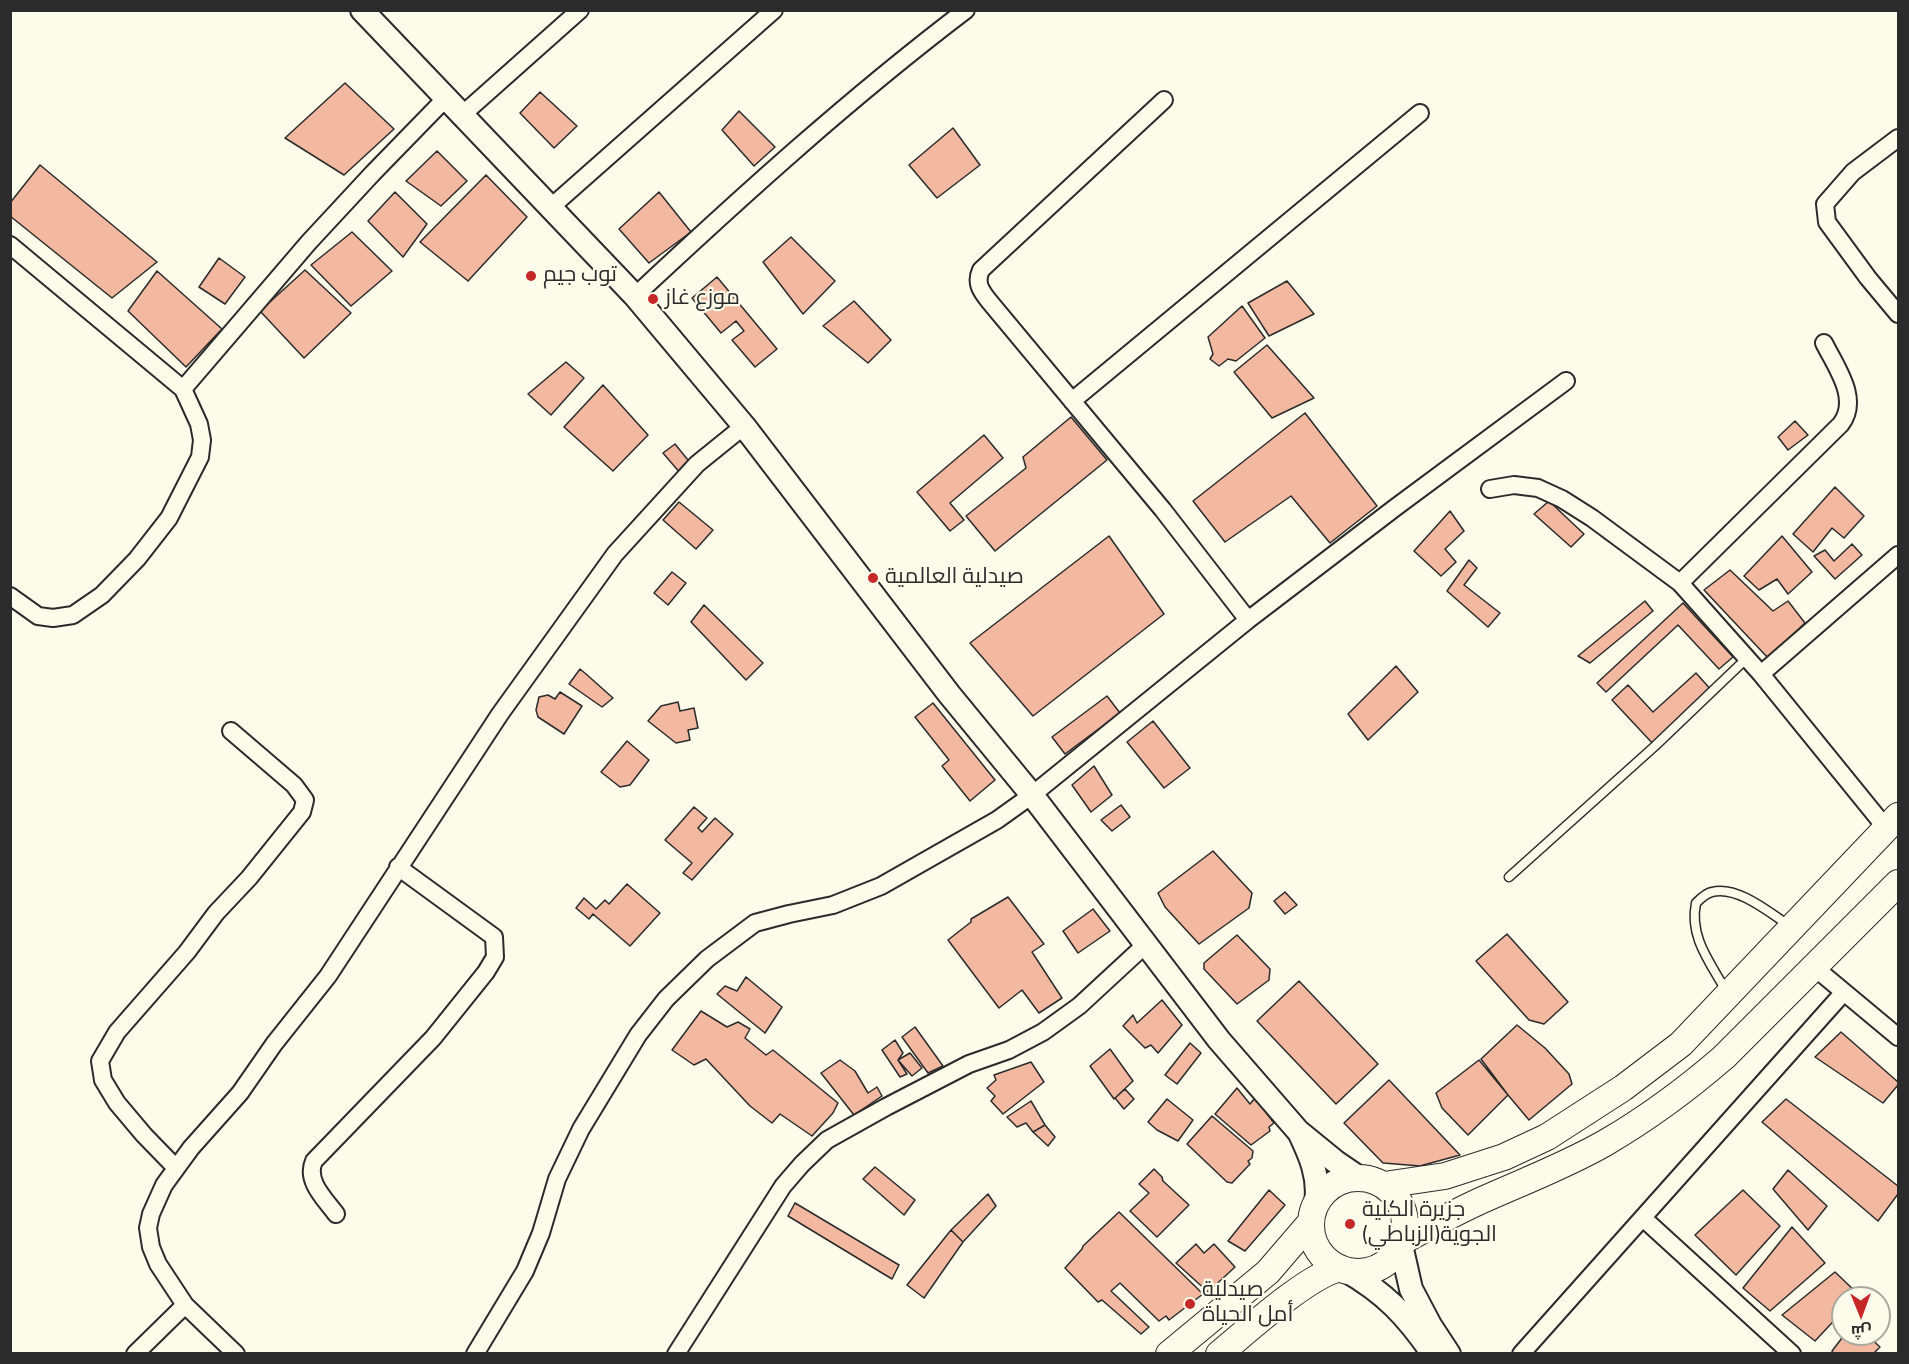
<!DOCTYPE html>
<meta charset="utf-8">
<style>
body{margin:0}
#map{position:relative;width:1909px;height:1364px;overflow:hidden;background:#fdfbea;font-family:"Titillium Web",Cairo,sans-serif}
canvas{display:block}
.frame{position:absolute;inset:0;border:12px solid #2b2b2b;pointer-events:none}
.north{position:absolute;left:1831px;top:1286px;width:60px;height:60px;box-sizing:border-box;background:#fdfbea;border:2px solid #a9a89e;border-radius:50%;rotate:179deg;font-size:16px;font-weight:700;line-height:24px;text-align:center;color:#2b2b2b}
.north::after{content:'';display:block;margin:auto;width:21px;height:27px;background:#c62828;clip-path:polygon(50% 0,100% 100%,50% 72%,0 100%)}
</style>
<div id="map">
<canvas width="1909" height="1364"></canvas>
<div class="frame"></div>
<div class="north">ش</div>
</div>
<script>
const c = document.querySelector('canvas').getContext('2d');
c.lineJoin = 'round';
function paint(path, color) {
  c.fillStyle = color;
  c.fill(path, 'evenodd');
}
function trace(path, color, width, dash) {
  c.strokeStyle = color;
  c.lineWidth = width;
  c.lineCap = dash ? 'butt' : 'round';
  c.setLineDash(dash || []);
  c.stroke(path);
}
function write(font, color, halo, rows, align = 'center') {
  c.font = font + ' "Titillium Web",Cairo,sans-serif';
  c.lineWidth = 4.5;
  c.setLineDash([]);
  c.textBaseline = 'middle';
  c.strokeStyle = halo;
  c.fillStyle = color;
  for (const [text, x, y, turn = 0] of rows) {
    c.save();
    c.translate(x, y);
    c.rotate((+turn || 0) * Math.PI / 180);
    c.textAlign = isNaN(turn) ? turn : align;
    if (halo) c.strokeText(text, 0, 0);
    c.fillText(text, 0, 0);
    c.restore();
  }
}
const building = new Path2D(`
 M345 83 394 129 344 175 285 138Z
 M540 92 577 126 554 148 520 113Z
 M739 111 775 147 754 166 722 130Z
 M953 128 980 165 937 198 909 165Z
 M437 151 467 181 441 206 406 181Z
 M40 165 157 262 112 298 10 216V203Z
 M486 175 527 217 468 281 420 242Z
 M395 192 427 224 403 257 368 221Z
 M659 192 691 232 649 263 619 229Z
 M352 232 392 271 351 306 311 265Z
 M791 237 835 281 803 314 763 262Z
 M219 258 245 277 225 304 199 287Z
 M305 270 351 313 304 358 260 311Z
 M157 271 222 329 186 367 128 311Z
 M717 277 777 349 755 367 732 340 744 331 736 321 721 333 692 298Z
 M1287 281 1314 314 1269 336 1248 303Z
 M854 301 891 340 868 363 823 326Z
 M1242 306 1265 338 1236 361 1228 359 1219 366 1210 359 1213 354 1208 337Z
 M1267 345 1314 398 1272 418 1234 372Z
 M566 362 584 378 551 415 528 394Z
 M603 385 648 435 613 471 564 427Z
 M1305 413 1377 506 1330 543 1291 496 1225 542 1193 501Z
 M1071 417 1107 460 995 551 966 516 1026 468 1023 457Z
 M1795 421 1808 435 1788 450 1778 437Z
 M984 435 1003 458 950 503 964 520 950 531 917 492Z
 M675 444 692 465 681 474 663 453Z
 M1835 487 1864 516 1844 538 1832 528 1813 552 1793 534Z
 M1549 501 1584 534 1571 547 1534 514Z
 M679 502 713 530 696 549 663 520Z
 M1450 511 1464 531 1445 549 1456 562 1441 576 1414 551Z
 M1109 536 1164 614 1033 716 970 643Z
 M1782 536 1812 572 1788 594 1777 579 1759 590 1744 576Z
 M1852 544 1862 555 1835 579 1814 556 1825 550 1834 561Z
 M1469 560 1477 568 1464 585 1500 613 1488 627 1447 591Z
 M1730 570 1773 611 1788 601 1805 623 1768 658 1704 590Z
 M672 572 686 583 668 605 654 593Z
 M1645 601 1653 611 1590 663 1578 656Z
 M1683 603 1733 657 1719 669 1678 625 1606 692 1597 683Z
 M704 605 763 663 746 680 691 622Z
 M1396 666 1418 692 1368 740 1348 714Z
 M580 669 586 674 613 698 602 707 569 684Z
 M1696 673 1713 692 1655 746 1612 700 1628 685 1653 712Z
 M560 692 582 706 564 734 538 717 536 710 539 697 548 695 555 699Z
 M1107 696 1120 713 1065 754 1052 737Z
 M678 702 680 711 694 708 698 728 688 730 690 740 676 743 648 721 661 706Z
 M933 703 995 780 970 801 942 766 949 760 915 717Z
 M1153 721 1190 768 1164 788 1127 742Z
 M627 741 649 760 630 785 620 787 601 772Z
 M1094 766 1112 795 1091 812 1072 785Z
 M1121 805 1130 817 1112 831 1101 820Z
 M694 807 707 818 698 828 702 832 715 818 733 834 692 880 683 873 692 863 665 840Z
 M1213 851 1252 893 1249 908 1199 944 1165 907 1158 893Z
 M627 884 660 913 630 946 593 914 589 919 576 908 584 898 596 909 605 900 609 904Z
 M1285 892 1297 905 1285 914 1274 901Z
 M1008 897 1044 944 1032 952 1062 998 1039 1013 1022 990 999 1008 948 940 971 922V919Z
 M1093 909 1110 931 1078 953 1063 931Z
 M1507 934 1568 1002 1544 1024 1529 1020 1476 961Z
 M1237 935 1270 969 1269 980 1237 1004 1204 969V963Z
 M746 977 782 1007 765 1033 717 994 725 986 737 991Z
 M1299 981 1378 1064 1336 1104 1257 1021Z
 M1162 1000 1182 1025 1158 1053 1151 1045 1145 1048 1123 1026 1133 1015 1137 1023Z
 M701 1011 727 1027 738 1022 750 1029 745 1038 766 1055 773 1050 838 1103 833 1113 812 1136 780 1114 772 1123 750 1106 706 1059 694 1065 672 1050Z
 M1517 1025 1545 1048 1569 1074 1572 1084 1529 1120 1508 1095 1481 1059Z
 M915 1027 943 1066 928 1073 902 1037Z
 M1841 1032 1898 1082V1085L1883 1103 1815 1057Z
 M895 1040 903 1053 898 1060 907 1074 900 1077 882 1050Z
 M1190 1043 1201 1053 1177 1084 1165 1075Z
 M1110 1049 1133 1081 1114 1099 1090 1066Z
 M910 1053 922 1068 912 1076 898 1060Z
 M840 1060 855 1071 868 1093 877 1087 882 1096 854 1115 821 1073Z
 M1479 1060 1508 1095 1468 1135 1442 1108 1436 1093Z
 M1031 1062 1044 1082 1003 1114 991 1101 995 1096 987 1088 996 1080 994 1075Z
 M1389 1080 1460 1155 1420 1166 1383 1163 1344 1123Z
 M1237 1088 1250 1104 1255 1098 1274 1123 1269 1127 1270 1131 1251 1145 1215 1114Z
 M1125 1089 1134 1099 1124 1109 1115 1098Z
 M1167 1099 1193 1120 1178 1141 1157 1130 1148 1122Z
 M1786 1099 1898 1186V1194L1878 1221 1762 1122Z
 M1031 1101 1045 1125 1033 1132 1026 1123 1017 1127 1007 1117Z
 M1212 1116 1253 1151 1252 1158 1248 1161 1250 1164 1232 1183 1227 1182 1187 1144Z
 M1045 1125 1055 1137 1048 1146 1033 1132Z
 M875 1167 915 1200 904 1215 863 1179Z
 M1154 1169 1162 1177 1163 1181 1189 1205 1157 1237 1130 1211 1149 1193 1139 1184Z
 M1788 1170 1827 1206 1808 1230 1773 1189Z
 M1269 1190 1285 1205 1245 1251 1228 1241Z
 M1743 1190 1780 1226 1736 1275 1695 1235Z
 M988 1194 996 1206 963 1242 951 1230Z
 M795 1203 899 1265 892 1279 788 1216Z
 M1119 1212 1203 1294 1169 1320 1166 1316 1159 1321 1120 1283 1111 1291 1149 1327 1141 1334 1102 1300 1098 1302 1065 1268 1082 1249 1083 1246Z
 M1792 1227 1825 1263 1770 1311 1743 1288Z
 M951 1230 963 1242 924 1298 907 1285Z
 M1196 1244 1204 1253 1214 1244 1235 1267 1208 1292 1176 1263Z
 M1835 1272 1858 1294 1855 1298H1843V1311L1815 1341 1782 1315Z
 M1845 1334H1866L1880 1347 1873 1354H1834L1832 1351Z`);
const lane = new Path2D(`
 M1509 877 1655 746 1747 658
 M1726 991C1710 962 1689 937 1696 903 1700 899 1707 893 1712 892 1737 885 1770 913 1790 926`);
const street = new Path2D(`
 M1164 100 981 270C975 283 981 291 989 301L1163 510 1248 620
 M462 115 580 10
 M1898 138 1853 172 1825 204 1827 222 1868 278 1898 314
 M550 208 774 10
 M10 245 183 389 199 424 202 440 200 457 169 518 137 559 102 595 73 615 53 618 38 616 10 596
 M635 296C741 197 850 98 966 10
 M183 389 309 242 373 173 445 99
 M1072 401 1420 113
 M1490 489 1514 485 1538 488 1562 499 1592 518 1680 583 1761 674 1886 828
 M1680 583 1841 424C1860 399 1836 367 1824 343
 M1761 674 1898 555
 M1814 967 1898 1037
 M176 1168 144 1135 117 1103 103 1080 100 1061 117 1032 187 952 216 913 249 878 302 812 305 800 294 785 231 731
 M336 1214C325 1199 305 1181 314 1161L433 1038 486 972 495 957 494 937 398 867
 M1643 1218 1792 1354
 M185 1305 158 1264 151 1247 148 1228 151 1214 164 1185 191 1148 240 1093 274 1044 328 976 500 714 615 554 697 464 744 426
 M135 1354 185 1305 236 1354
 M475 1354 525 1271 541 1233 557 1179 581 1129 638 1035 666 999 707 959 755 923 789 914 833 905 881 886 997 820 1032 795 1248 620 1396 507 1566 381
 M676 1354 783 1186 802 1164 827 1140 886 1107 969 1064 1009 1050 1043 1032 1079 1006 1145 945
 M1521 1354 1844 992`);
const secondary = new Path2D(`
 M362 10 635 296 744 426 949 694 1032 795 1219 1040 1298 1131 1336 1162 1358 1177
 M1299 1132C1310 1155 1320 1177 1316 1203
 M1401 1245 1411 1289 1430 1325 1449 1354
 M1345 1270C1385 1293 1406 1315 1433 1354`);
const primary = new Path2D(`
 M1311 1225a47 47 0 1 1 94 0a47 47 0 1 1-94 0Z
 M1384 1185 1445 1176 1504 1157 1547 1137 1623 1088 1681 1044 1898 816
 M1403 1241C1428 1227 1454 1213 1480 1201 1522 1182 1565 1166 1605 1143 1648 1118 1687 1089 1724 1057L1898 883
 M1169 1354 1268 1272 1311 1222
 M1219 1354C1247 1331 1307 1276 1340 1268`);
const markers = [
 [531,276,6,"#c62828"],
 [653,299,6,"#c62828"],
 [873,578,6,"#c62828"],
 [1350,1224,6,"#c62828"],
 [1190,1304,6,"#c62828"]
];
const poiNames = [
 ["توب جيم",543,276],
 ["موزع غاز",665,299],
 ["صيدلية العالمية",885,578],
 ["جزيرة الكلية",1362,1211],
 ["الجوية(الزباطي)",1362,1236],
 ["صيدلية",1202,1291],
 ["أمل الحياة",1202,1316]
];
paint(building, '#f2b8a0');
trace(building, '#2b2b2b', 1.5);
trace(lane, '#2b2b2b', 11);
trace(street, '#2b2b2b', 20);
trace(secondary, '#2b2b2b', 26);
trace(primary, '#2b2b2b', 28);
trace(lane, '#fdfbea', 8);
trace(street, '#fdfbea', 16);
trace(secondary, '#fdfbea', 22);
trace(primary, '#fdfbea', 26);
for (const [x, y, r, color] of markers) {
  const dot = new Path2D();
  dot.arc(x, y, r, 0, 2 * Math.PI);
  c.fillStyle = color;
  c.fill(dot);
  trace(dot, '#fdfbea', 2);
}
write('22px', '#2b2b2b', '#fdfbea', poiNames, 'left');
</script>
